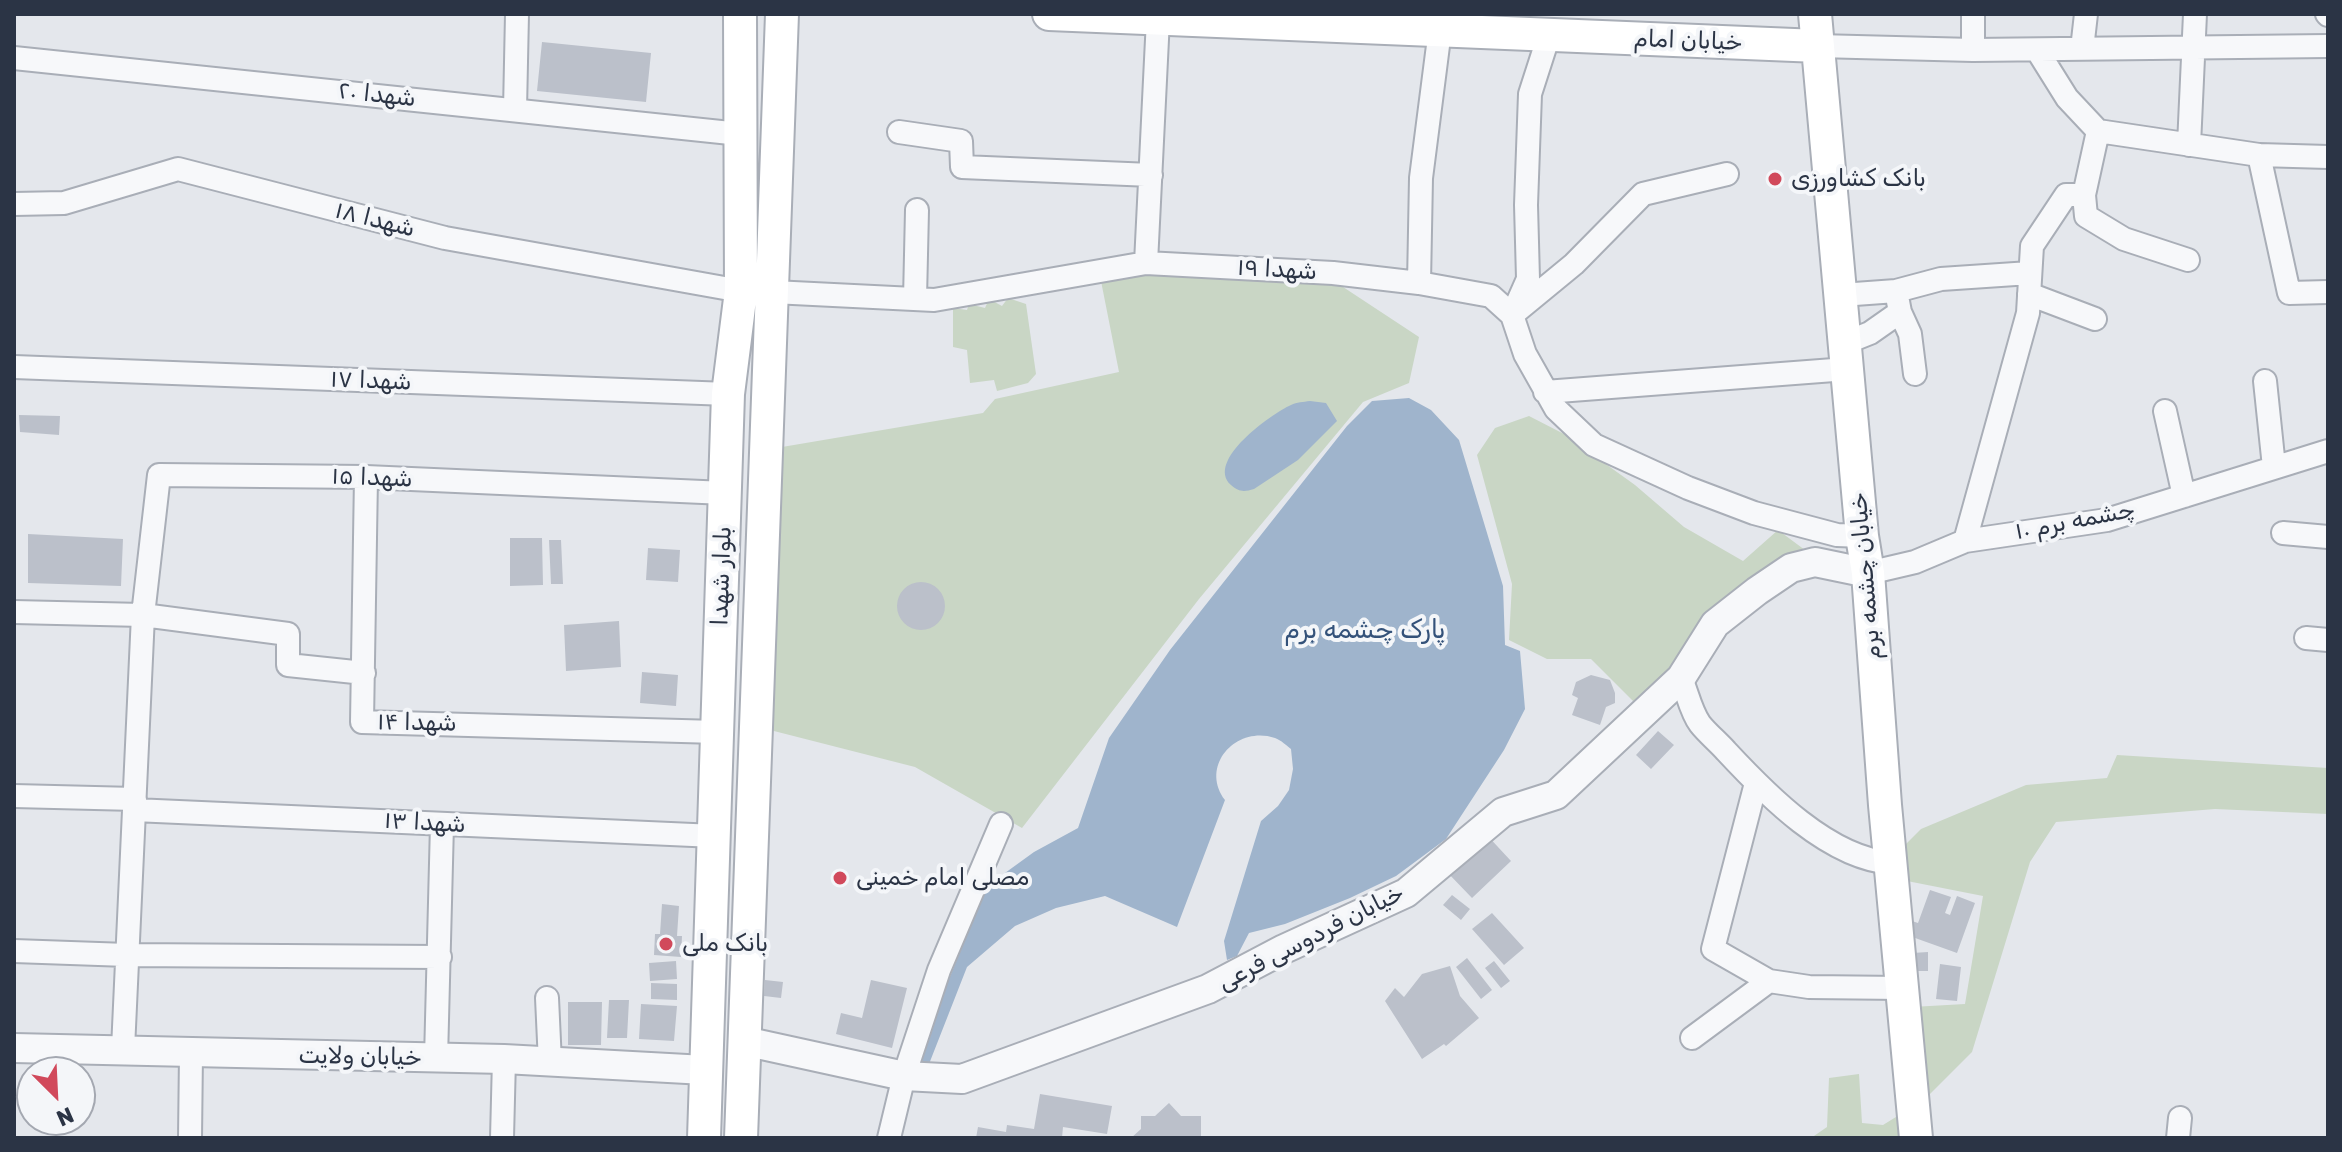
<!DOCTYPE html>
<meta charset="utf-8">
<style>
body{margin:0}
#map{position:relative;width:2342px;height:1152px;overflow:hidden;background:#e4e7ec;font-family:Rubik,sans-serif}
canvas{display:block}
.frame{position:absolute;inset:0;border:16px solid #2b3445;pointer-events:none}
.north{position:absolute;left:16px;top:1056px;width:80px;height:80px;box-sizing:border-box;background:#f4f6f9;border:2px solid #a4a8b1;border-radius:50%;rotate:156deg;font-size:22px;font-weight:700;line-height:32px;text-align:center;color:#2b3445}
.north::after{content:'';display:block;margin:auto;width:28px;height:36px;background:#d1495b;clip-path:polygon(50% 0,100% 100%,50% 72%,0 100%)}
</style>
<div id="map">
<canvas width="2342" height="1152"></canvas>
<div class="frame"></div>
<div class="north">N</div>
</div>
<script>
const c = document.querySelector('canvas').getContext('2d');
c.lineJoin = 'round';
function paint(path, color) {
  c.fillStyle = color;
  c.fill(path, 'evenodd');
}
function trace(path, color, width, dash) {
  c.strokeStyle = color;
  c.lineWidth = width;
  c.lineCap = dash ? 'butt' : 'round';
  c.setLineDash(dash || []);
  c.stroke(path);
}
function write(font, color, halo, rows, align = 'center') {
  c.font = font + ' Rubik,"Noto Sans Arabic",sans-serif';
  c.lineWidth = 8;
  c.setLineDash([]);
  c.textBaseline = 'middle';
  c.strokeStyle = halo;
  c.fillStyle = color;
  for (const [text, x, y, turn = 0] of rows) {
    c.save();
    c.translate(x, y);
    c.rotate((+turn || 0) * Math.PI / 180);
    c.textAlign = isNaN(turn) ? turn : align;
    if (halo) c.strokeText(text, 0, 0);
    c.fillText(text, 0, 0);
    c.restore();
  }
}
const green = new Path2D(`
 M1152 271 1337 283 1419 337 1409 383 1363 402 1199 599 1022 828 915 767 770 730 782 447 983 413 995 399 1119 372 1101 281Z
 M1008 298 1026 304 1036 374 1028 383 997 391 994 380 970 383 967 350 953 347V308L967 310 969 304 985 308 989 299 1002 306Z
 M1529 416 1564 434 1635 485 1684 527 1743 561 1778 530 1813 556 1766 574 1642 710 1591 659H1547L1509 640 1512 584 1477 455 1495 428Z
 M2117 755 2328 768V814L2215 809 2056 822 2030 862 1972 1052 1926 1098 1912 1007 1965 1004 1983 896 1902 880 1899 851 1921 829 2026 785 2107 778Z
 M1859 1074 1862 1123 1883 1125 1904 1112 1908 1138H1811L1827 1127 1829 1078Z`);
const water = new Path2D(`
 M1409 398 1431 410 1459 440 1503 586 1505 645 1520 651 1525 709 1504 750 1446 839 1396 876 1350 898 1285 924 1249 933 1237 956 1227 960 1224 941 1261 821 1278 806 1289 790 1293 769 1291 749C1287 746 1281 740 1275 738 1237 725 1199 765 1225 800L1177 927 1105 896 1056 908 1015 926 967 967 929 1064 919 1059 933 1018 987 886 1034 852 1078 828 1109 738 1170 650 1347 426 1372 401Z
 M1310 401 1326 403 1337 421 1298 460 1254 489C1244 492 1239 492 1231 485 1205 461 1271 414 1291 405 1297 402 1303 402 1310 401Z`);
const building = new Path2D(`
 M542 42 651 53 646 102 537 91Z
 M19 415 60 416 59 435 20 432Z
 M28 534 123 539 121 586 28 583Z
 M510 538H542L543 585 510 586Z
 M549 540H561L563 584H551Z
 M648 548 680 550 678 582 646 580Z
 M897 606a24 24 0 1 1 48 0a24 24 0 1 1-48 0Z
 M619 621 621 667 566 671 564 625Z
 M642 672 678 675 676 706 640 703Z
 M1591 675 1610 680 1615 693V703L1606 707 1600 725 1572 715 1578 698 1572 695 1576 682Z
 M1658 731 1674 745 1651 769 1636 755Z
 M1485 833 1511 861 1472 898 1446 871Z
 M1930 890 1951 897 1945 913 1950 915 1957 896 1975 903 1957 953 1904 934 1909 920 1918 923Z
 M1452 895 1470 909 1461 920 1443 905Z
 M662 904 679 906 677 936H682L681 957 654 955 655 934H660Z
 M1492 913 1524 948 1504 965 1472 929Z
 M1928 952V971H1912V953Z
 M1467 958 1492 990 1481 999 1456 967Z
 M676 961 677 979 650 981 649 963Z
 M1494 961 1510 981 1501 988 1485 968Z
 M1940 964 1961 967 1957 1001 1936 999Z
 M1450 966 1460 996 1479 1018 1446 1046 1444 1044 1422 1059 1385 1001 1395 988 1404 997 1422 974Z
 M765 980 783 982 781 998 764 996Z
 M871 980 907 988 892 1048 836 1034 841 1013 862 1018Z
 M651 983 677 984V1000L651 999Z
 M609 1000H629L627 1038H607Z
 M568 1002H602L601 1045H568Z
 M641 1004 677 1006 674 1041 639 1039Z
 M1040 1094 1112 1106 1107 1134 1063 1127 1062 1138H976L978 1127 1006 1132 1007 1125 1034 1129Z
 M1169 1103 1181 1116H1201V1138H1131L1141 1129V1116H1155Z`);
const minor = new Path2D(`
 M2327 14 2328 15
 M1549 35 1530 94 1526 205 1528 279 1512 315 1525 354 1556 409 1594 445 1688 488 1754 513 1837 535 1862 536
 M1818 46 1973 50 2328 46
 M2082 49 2086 14
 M1973 50V14
 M2037 50 2067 98 2098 131
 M14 58 740 134
 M515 110 517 14
 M2098 131 2259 155 2289 293 2328 292
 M899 132 961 141 962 167 1151 175
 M2189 145 2195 14
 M2259 155 2328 157
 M2084 195 2086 216 2124 239 2188 260
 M14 204 64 203 178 169 445 238 741 291
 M1146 263 1158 19
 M1419 283 1421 178 1440 30 1447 14
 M773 292 934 300 1146 263 1333 273 1419 283 1491 296 1512 315 1574 264 1643 194 1727 174
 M2029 294 2095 319
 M1841 295 1896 291 1941 279 2030 273
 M915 299 917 210
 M1900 312 1910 334 1915 374
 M1845 343 1870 333 1900 312 1896 291
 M14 367 728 394
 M2265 381 2274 467
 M1545 392 1847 369
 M2165 411 2184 496
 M366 477 362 722 717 732
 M2283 533 2328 537
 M1965 541 2028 313 2032 246 2066 195H2084L2098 131
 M1868 573 1915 562 1965 541 2107 520 2328 451
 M14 612 143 615 288 634V665L364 673
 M2306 638 2328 640
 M1681 678C1687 692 1691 712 1700 724 1707 733 1718 742 1726 751 1766 794 1829 859 1892 863
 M1756 783 1713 949 1769 981
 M14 796 135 799
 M134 810 715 836
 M14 951 127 955 440 957
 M547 998 550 1063
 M1692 1038 1769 981 1809 987 1902 988
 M123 1049 143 615 159 475 366 477 725 493
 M436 1059 442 824
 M190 1138 191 1054
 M502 1138 504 1059
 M889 1138 904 1076 939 970 1001 824
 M2178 1138 2180 1118`);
const tertiary = new Path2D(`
 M744 1041 904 1076 962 1079 1208 989 1284 949 1406 893 1503 812 1556 795 1681 678 1715 624 1757 591 1791 568 1815 562 1868 573
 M14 1048 504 1059 705 1070`);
const secondary = new Path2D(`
 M1049 14 1818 46
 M1815 14 1862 536 1868 573 1885 805 1916 1138
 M704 1138 728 394 741 291 740 14
 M741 1138 782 14`);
const markers = [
 [1775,179,8,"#d1495b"],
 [840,878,8,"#d1495b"],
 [666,944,8,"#d1495b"]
];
const streetNames = [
 ["خیابان امام",1688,41,2],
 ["شهدا ۲۰",377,95,6],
 ["شهدا ۱۸",375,220,14],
 ["شهدا ۱۹",1277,270,3],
 ["شهدا ۱۷",371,381,2],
 ["شهدا ۱۵",372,478,2],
 ["چشمه برم ۱۰",2075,521,-11],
 ["بلوار شهدا",722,576,-88],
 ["خیابان چشمه برم",1866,576,-95],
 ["شهدا ۱۴",417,723,1],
 ["شهدا ۱۳",425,823,3],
 ["خیابان فردوسی فرعی",1311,938,-27],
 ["خیابان ولایت",360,1057,1]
];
const poiNames = [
 ["بانک کشاورزی",1791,179],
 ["مصلی امام خمینی",856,878],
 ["بانک ملی",682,944]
];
const waterNames = [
 ["پارک چشمه برم",1365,630]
];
paint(green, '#c9d6c5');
paint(water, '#9fb4cc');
paint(building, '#bbc0ca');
trace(minor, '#a9aeb7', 26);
trace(tertiary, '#a9aeb7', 32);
trace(secondary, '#a9aeb7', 36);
trace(minor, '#f7f8fa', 22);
trace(tertiary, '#f7f8fa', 28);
trace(secondary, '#fff', 32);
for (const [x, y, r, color] of markers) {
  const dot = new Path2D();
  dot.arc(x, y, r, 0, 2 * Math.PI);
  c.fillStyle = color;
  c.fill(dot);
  trace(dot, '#f4f6f9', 3);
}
write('24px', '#2b3445', '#f4f6f9', streetNames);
write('24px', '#2b3445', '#f4f6f9', poiNames, 'left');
write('italic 26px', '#34527a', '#f4f6f9', waterNames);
</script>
